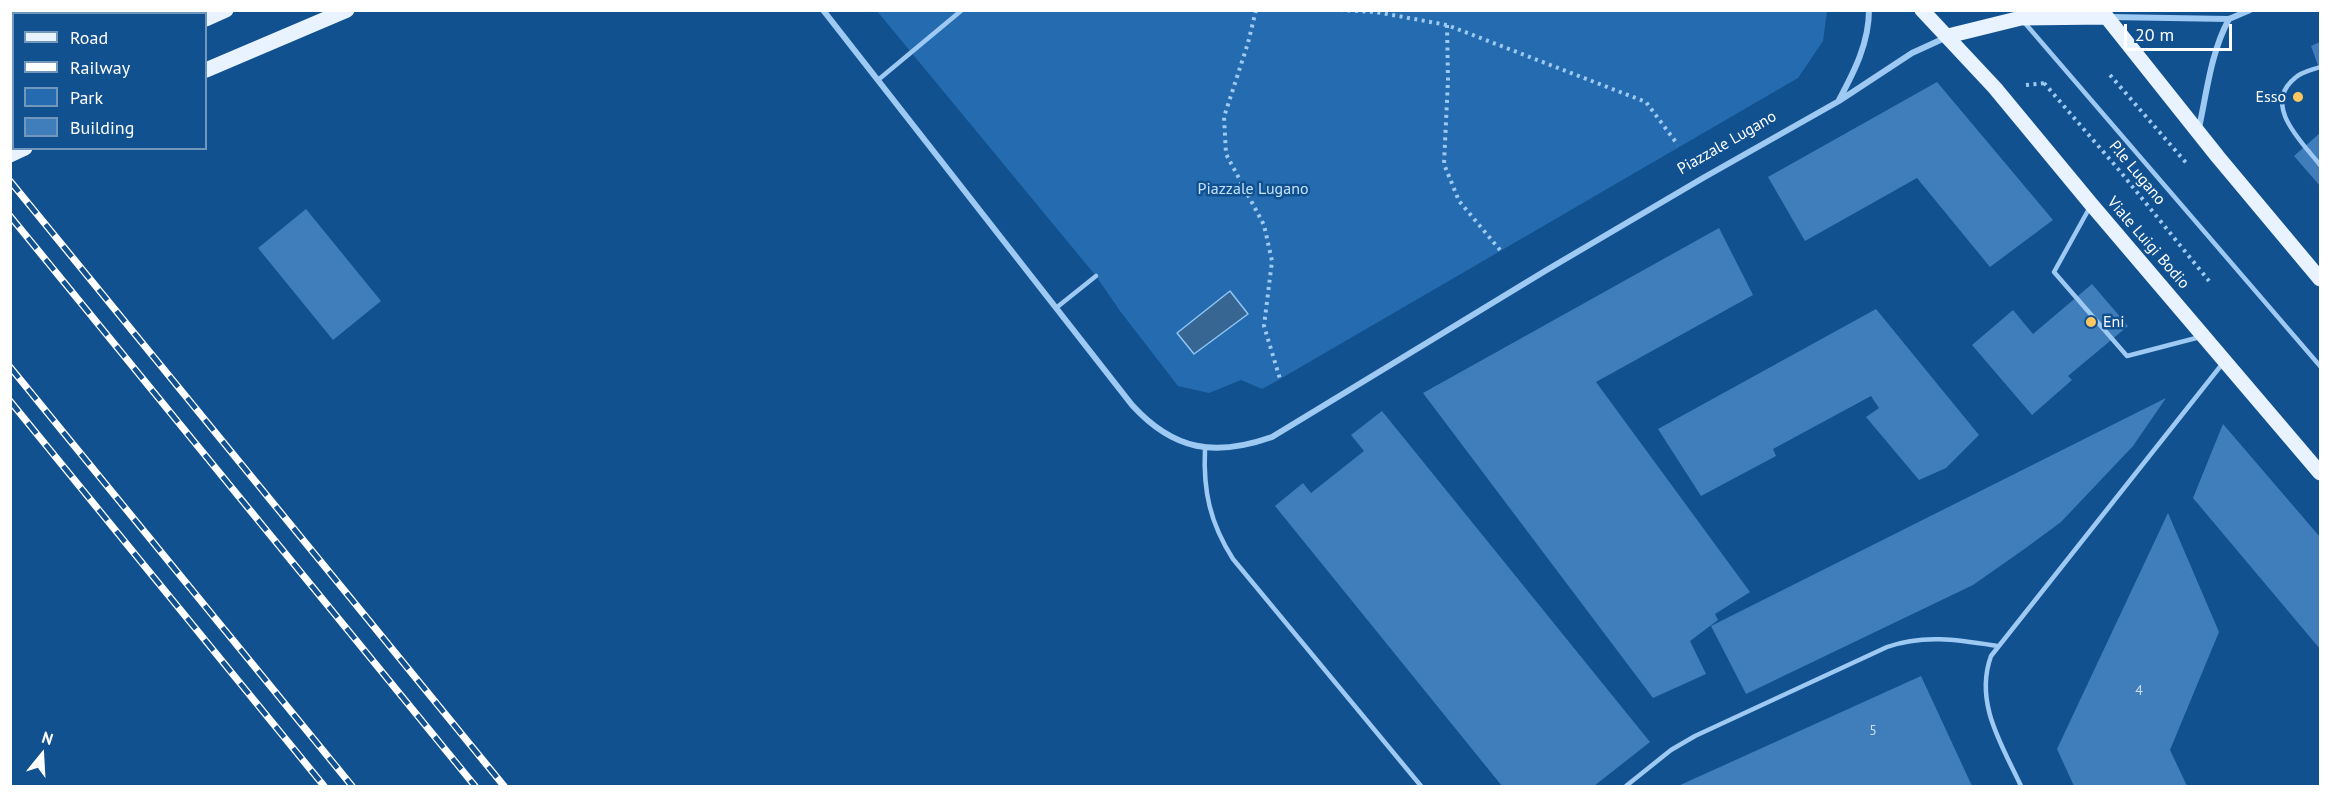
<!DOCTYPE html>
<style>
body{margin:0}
#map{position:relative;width:2331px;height:797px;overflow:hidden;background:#125190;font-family:"PT Sans",sans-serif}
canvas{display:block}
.frame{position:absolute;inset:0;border:12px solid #fff;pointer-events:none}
.legend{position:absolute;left:12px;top:12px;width:195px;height:138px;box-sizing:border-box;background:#125190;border:2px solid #7197bc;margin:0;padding:8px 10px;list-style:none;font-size:18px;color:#fff}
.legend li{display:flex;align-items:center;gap:12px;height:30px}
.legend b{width:30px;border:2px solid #7197bc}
.north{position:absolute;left:12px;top:725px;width:60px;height:60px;-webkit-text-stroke:4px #125190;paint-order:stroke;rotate:18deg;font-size:16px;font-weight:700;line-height:24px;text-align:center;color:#fff}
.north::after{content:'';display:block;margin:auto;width:21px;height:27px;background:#fff;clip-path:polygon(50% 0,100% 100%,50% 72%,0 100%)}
.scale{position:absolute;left:2124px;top:24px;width:108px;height:27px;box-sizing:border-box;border:3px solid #fff;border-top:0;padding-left:8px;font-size:18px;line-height:21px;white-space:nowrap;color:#fff;-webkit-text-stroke:4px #125190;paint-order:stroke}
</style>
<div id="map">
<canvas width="2331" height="797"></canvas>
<div class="frame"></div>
<ul class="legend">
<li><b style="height:8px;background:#e8f3ff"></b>Road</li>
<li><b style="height:8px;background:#fff"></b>Railway</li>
<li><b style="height:16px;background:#246caf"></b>Park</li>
<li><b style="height:16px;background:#3f7ebb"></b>Building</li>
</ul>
<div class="north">N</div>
<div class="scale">20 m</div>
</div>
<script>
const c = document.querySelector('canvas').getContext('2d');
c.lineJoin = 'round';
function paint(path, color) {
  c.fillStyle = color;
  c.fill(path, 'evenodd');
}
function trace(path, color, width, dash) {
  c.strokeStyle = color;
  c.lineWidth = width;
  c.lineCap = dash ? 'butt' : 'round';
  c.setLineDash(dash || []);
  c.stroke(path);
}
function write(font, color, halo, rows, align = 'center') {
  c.font = font + ' "PT Sans",sans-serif';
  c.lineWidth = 5;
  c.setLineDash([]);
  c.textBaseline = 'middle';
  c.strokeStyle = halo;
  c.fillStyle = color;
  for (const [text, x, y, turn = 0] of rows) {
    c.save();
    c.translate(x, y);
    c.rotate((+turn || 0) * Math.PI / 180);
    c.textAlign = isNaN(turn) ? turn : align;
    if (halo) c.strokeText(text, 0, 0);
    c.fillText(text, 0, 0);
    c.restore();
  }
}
const green = new Path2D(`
 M877 11H1827L1823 41 1798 78 1280 379 1262 389 1241 380 1209 393 1178 386 1120 311 1096 276Z`);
const water = new Path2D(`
 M1230 291 1248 314 1194 354 1177 333Z`);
const building = new Path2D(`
 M2320 42V71L2311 46Z
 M1937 82 2053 220 1990 267 1917 178 1805 241 1768 177Z
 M2320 133V186L2294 156Z
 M306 209 381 301 333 340 258 248Z
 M1719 228 1753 295 1596 382 1750 592 1715 614 1718 620 1690 641 1706 674 1653 698 1423 393Z
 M2092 284 2128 326 2068 376 2072 380 2032 415 1972 345 2013 310 2033 334Z
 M1876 309 1979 435 1946 468 1919 480 1866 417 1879 408 1871 396 1773 449 1776 456 1701 496 1658 429Z
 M2166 398 2133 446 2061 522 2023 550 1973 585 1746 694 1711 626Z
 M1382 411 1650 742 1594 786H1502L1275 506 1303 483 1311 493 1364 451 1351 435Z
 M2223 424 2320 537V649L2193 498Z
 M2168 513 2219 632 2170 750 2187 786H2074L2057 749Z
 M1921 676 1972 786H1678Z`);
const path = new Path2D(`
 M1256 10 1248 43 1224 117 1226 154 1264 225 1272 261 1264 326 1280 379
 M1340 10 1376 12 1447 25 1646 102 1678 145
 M1447 25 1448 80 1444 164 1459 201 1500 250
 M2110 75 2188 165
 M2044 83 2119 170 2209 281
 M2026 85 2045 83`);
const service = new Path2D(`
 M2024 22 2320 366
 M2320 67C2312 70 2301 72 2295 78 2261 105 2303 143 2320 165
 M878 80 962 10
 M2090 207 2054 272 2127 356 2200 337
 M1056 308 1096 276
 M1205 449C1203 491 1210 523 1233 559L1421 786
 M1626 786 1671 750 1695 736 1887 647C1924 634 1959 640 1997 646
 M2021 786C2002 745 1974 703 1991 656L2223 363`);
const minor = new Path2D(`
 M823 10 1132 405C1174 451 1215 457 1272 437L1545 271 1703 178 1839 101 1912 53 1947 37
 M2110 17 2229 19 2250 10
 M1839 100C1854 72 1869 43 1869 10
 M2199 128C2207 91 2211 52 2229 19`);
const primary = new Path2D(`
 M1922 10 1995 88 2091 204 2320 473
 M2101 10 2218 157 2320 279
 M206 19 226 10
 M1948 36 2021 18 2106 17
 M206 70 347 10
 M10 103 14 102
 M10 155 25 148`);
const rail = new Path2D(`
 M10 181 504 786
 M10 216 475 786
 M10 367 352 786
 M10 401 324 786`);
const markers = [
 [2298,97,6,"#ffc75e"],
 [2091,322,6,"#ffc75e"]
];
const numberNames = [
 ["4",2139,691],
 ["5",1873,731]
];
const poiNames = [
 ["Esso",2286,97],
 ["Eni",2103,322,"left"]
];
const streetNames = [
 ["Piazzale Lugano",1727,143,-30],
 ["P.le Lugano",2137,173,50],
 ["Viale Luigi Bodio",2148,243,49]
];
const parkNames = [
 ["Piazzale Lugano",1253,189]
];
paint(green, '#246caf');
paint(water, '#386693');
trace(water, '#8fc5f5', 1.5);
paint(building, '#3f7ebb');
trace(path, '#9ec9f2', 4, [3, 4.5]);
trace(service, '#9ec9f2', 4.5);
trace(minor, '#9ec9f2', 6);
trace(primary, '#e8f3ff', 15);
trace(rail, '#fff', 7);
trace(rail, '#125190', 4.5, [14]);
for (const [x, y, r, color] of markers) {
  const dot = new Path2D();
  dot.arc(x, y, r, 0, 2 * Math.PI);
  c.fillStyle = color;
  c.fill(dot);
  trace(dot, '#125190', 2);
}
write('14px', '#cfdfee', null, numberNames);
write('16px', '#fff', '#125190', poiNames, 'right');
write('16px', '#fff', '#125190', streetNames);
write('16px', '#c5e2fd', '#125190', parkNames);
</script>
